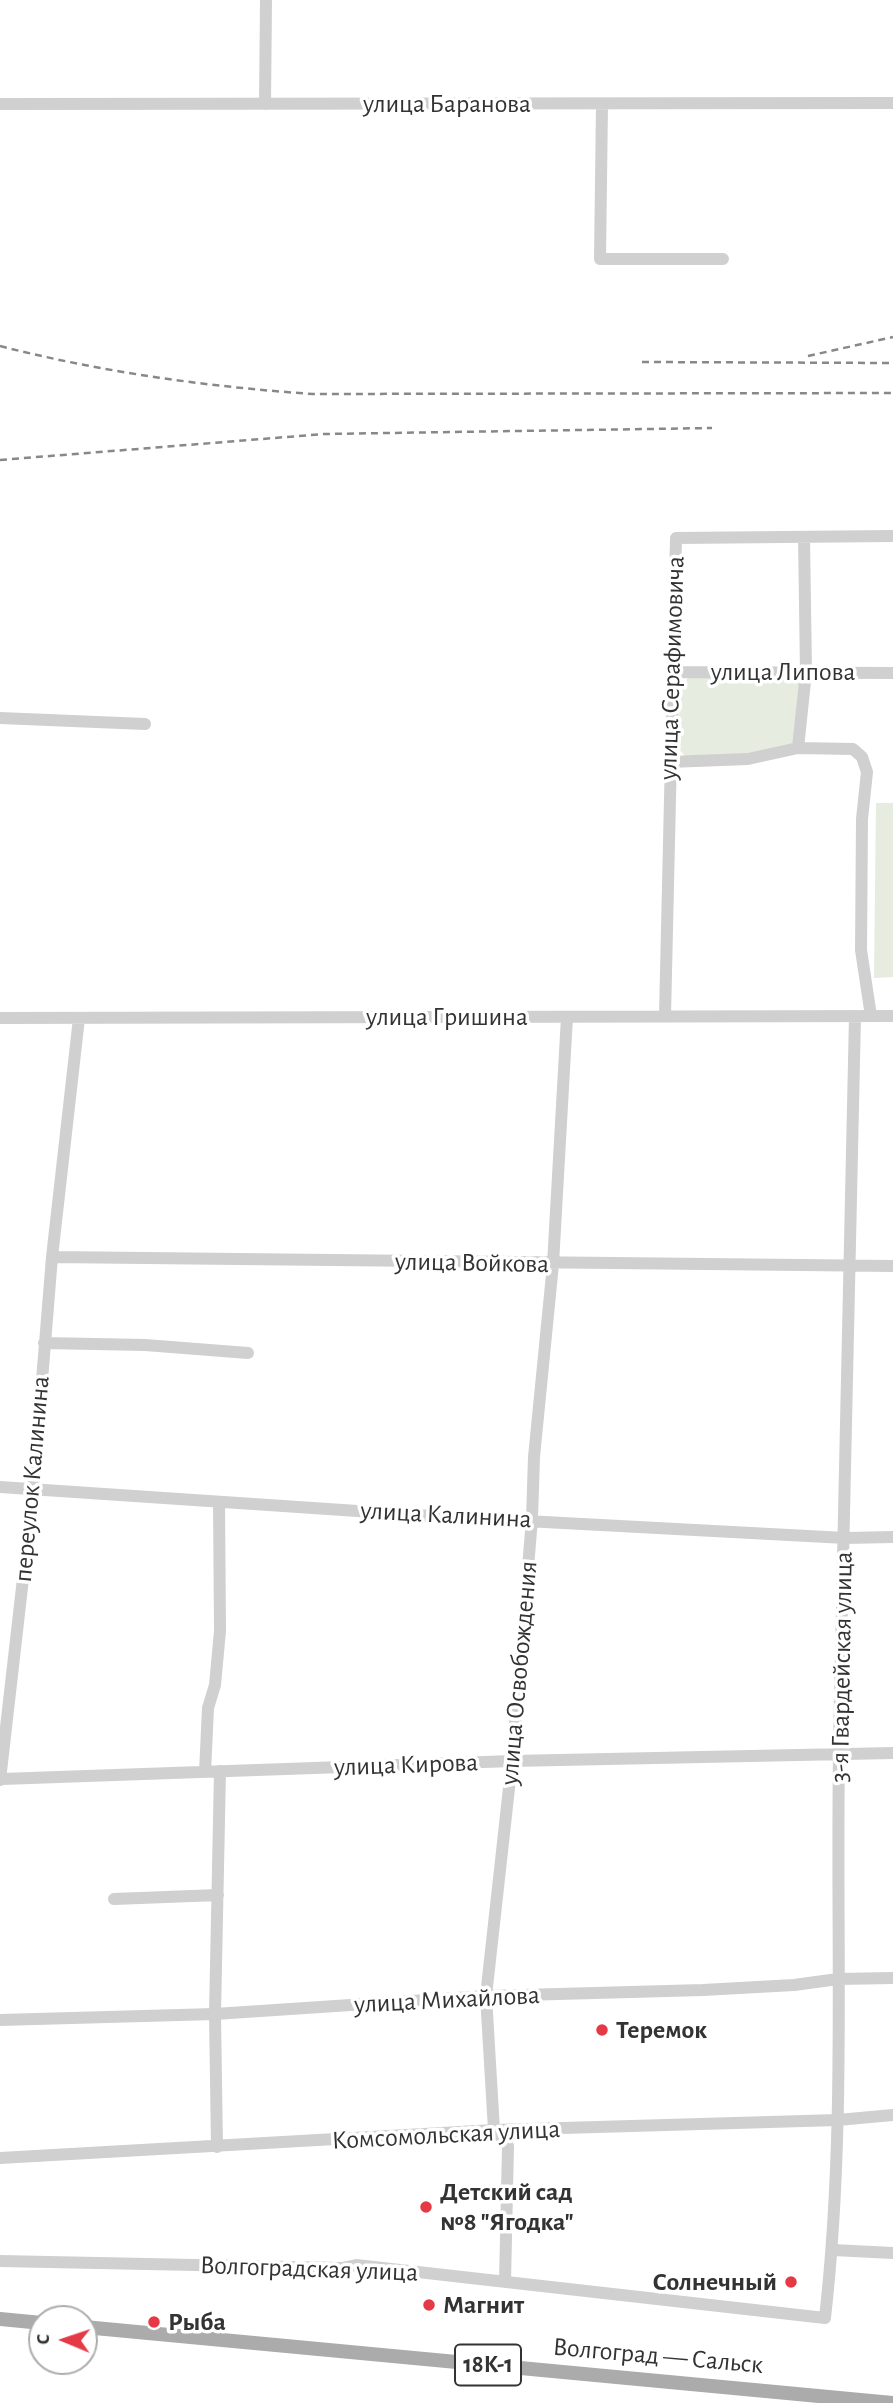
<!DOCTYPE html>
<meta charset="utf-8">
<style>
body{margin:0}
#map{position:relative;width:893px;height:2403px;overflow:hidden;background:#fff;font-family:"Alegreya Sans",sans-serif}
canvas{display:block}
.north{position:absolute;left:28px;top:2305px;width:70px;height:70px;box-sizing:border-box;background:#fff;border:2px solid #adadad;border-radius:50%;rotate:272deg;font-size:19px;font-weight:700;line-height:28px;text-align:center;color:#333}
.north::after{content:'';display:block;margin:auto;width:24px;height:32px;background:#e63946;clip-path:polygon(50% 0,100% 100%,50% 72%,0 100%)}
</style>
<div id="map">
<canvas width="893" height="2403"></canvas>
<div class="north">С</div>
</div>
<script>
const c = document.querySelector('canvas').getContext('2d');
c.lineJoin = 'round';
function paint(path, color) {
  c.fillStyle = color;
  c.fill(path, 'evenodd');
}
function trace(path, color, width, dash) {
  c.strokeStyle = color;
  c.lineWidth = width;
  c.lineCap = dash ? 'butt' : 'round';
  c.setLineDash(dash || []);
  c.stroke(path);
}
function write(font, color, halo, rows, align = 'center') {
  c.font = font + ' "Alegreya Sans",sans-serif';
  c.lineWidth = 7;
  c.setLineDash([]);
  c.textBaseline = 'middle';
  c.strokeStyle = halo;
  c.fillStyle = color;
  for (const [text, x, y, turn = 0] of rows) {
    c.save();
    c.translate(x, y);
    c.rotate((+turn || 0) * Math.PI / 180);
    c.textAlign = isNaN(turn) ? turn : align;
    if (halo) c.strokeText(text, 0, 0);
    c.fillText(text, 0, 0);
    c.restore();
  }
}
const green = new Path2D(`
 M800 676 793 744 746 755 685 756 677 747 678 698 688 677Z
 M876 803H893V977L874 978Z`);
const minor = new Path2D(`
 M0 104 893 103
 M265 104 266 0
 M602 104 600 259H723
 M673 672 893 673
 M0 718 145 724
 M798 748 806 672 804 537
 M669 762 748 759 798 748 853 749 862 757 867 772 862 819 861 950 871 1016
 M665 1016 676 538 893 536
 M0 1018 893 1016
 M52 1257 893 1266
 M44 1343 145 1345 248 1353
 M0 1487 432 1516 845 1538 893 1537
 M205 1772 208 1708 215 1685 220 1631 219 1502
 M2 1779 512 1761 893 1753
 M0 1780 33 1491 52 1257 79 1018
 M114 1899 218 1895
 M0 2020 215 2014 486 1996 703 1990 794 1985 838 1979 893 1978
 M217 2147 215 2014 220 1771
 M0 2158 494 2130 838 2120 893 2115
 M833 2250 893 2253
 M0 2261 342 2268 356 2265 825 2318C846 2132 836 1943 839 1756 842 1509 849 1262 855 1016
 M505 2282 508 2146 494 2130 486 1996 512 1761 532 1519 534 1457 553 1264 567 1017`);
const major = new Path2D(`
 M0 2319 42 2323
 M84 2327 893 2403`);
const rail = new Path2D(`
 M0 346C101 372 209 387 313 394L893 393
 M808 356 893 337
 M642 362 893 363
 M0 460 324 434 712 428`);
const markers = [
 [602,2030,7,"#e63946"],
 [426,2207,7,"#e63946"],
 [791,2282,7,"#e63946"],
 [429,2305,7,"#e63946"],
 [154,2322,7,"#e63946"]
];
const shields = [
 [488,2365,66]
];
const shieldNames = [
 ["18К-1",488,2365]
];
const streetNames = [
 ["улица Баранова",447,104],
 ["улица Серафимовича",672,668,-88],
 ["улица Липова",783,672],
 ["улица Гришина",447,1017],
 ["улица Войкова",472,1263,1],
 ["переулок Калинина",32,1479,-85],
 ["улица Калинина",446,1515,3],
 ["3-я Гвардейская улица",842,1667,-89],
 ["улица Освобождения",519,1673,-85],
 ["улица Кирова",406,1765,-2],
 ["улица Михайлова",447,2000,-3],
 ["Комсомольская улица",446,2135,-3],
 ["Волгоградская улица",309,2269,2],
 ["Волгоград — Сальск",658,2356,5]
];
const poiNames = [
 ["Теремок",616,2030],
 ["Детский сад",440,2192],
 ["№8 \"Ягодка\"",440,2222],
 ["Солнечный",777,2282,"right"],
 ["Магнит",443,2305],
 ["Рыба",168,2322]
];
paint(green, '#e6ecdf');
trace(minor, '#d0d0d0', 12);
trace(major, '#ababab', 14);
trace(rail, '#888', 2.5, [7, 5]);
for (const [x, y, r, color] of markers) {
  const dot = new Path2D();
  dot.arc(x, y, r, 0, 2 * Math.PI);
  c.fillStyle = color;
  c.fill(dot);
  trace(dot, '#fff', 2.5);
}
for (const [x, y, w] of shields) {
  const box = new Path2D();
  box.roundRect(x - w / 2, y - 20.5, w, 41, 5);
  c.fillStyle = '#fff';
  c.fill(box);
  trace(box, '#333', 2);
}
write('bold 24px', '#333', null, shieldNames);
write('26px', '#333', '#fff', streetNames);
write('bold 26px', '#333', '#fff', poiNames, 'left');
</script>
